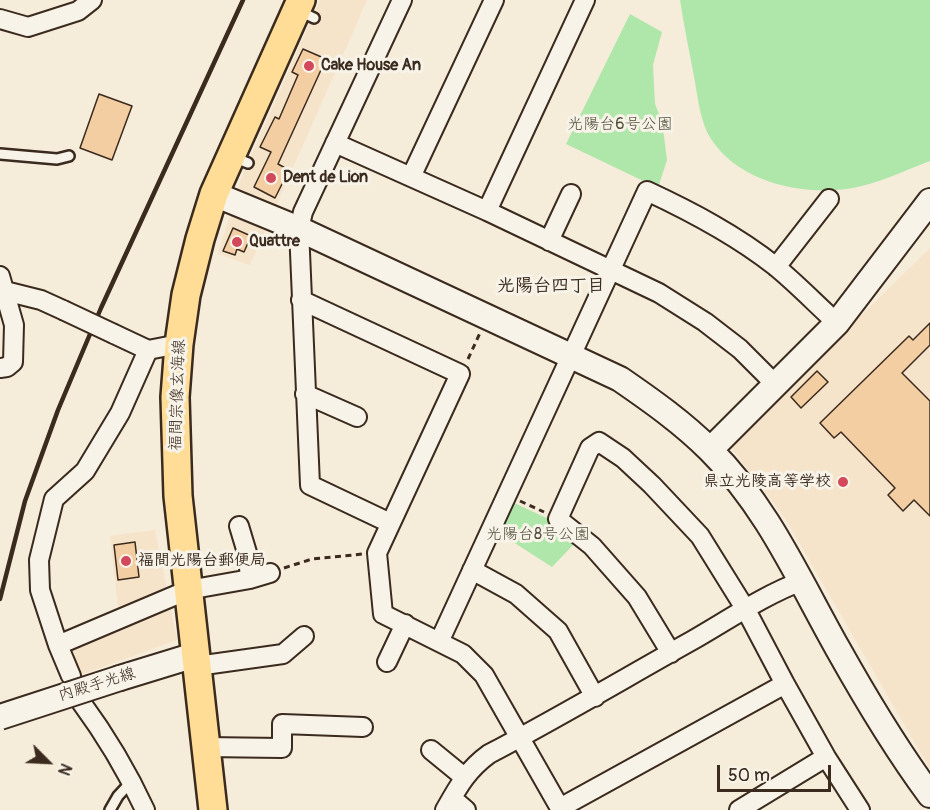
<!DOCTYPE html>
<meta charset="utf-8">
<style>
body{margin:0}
#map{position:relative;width:930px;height:810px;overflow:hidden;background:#f6ecda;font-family:Pangolin,sans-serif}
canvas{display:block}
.north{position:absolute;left:18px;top:732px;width:60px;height:60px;-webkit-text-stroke:4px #f7f3e8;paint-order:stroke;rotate:114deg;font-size:16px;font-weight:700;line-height:24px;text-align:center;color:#3b2a1e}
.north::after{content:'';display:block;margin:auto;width:21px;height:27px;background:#3b2a1e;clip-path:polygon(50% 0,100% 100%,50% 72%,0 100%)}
.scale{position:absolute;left:717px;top:765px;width:114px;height:27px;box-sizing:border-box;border:3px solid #3b2a1e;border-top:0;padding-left:8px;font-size:18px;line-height:21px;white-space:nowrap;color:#3b2a1e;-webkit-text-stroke:4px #f7f3e8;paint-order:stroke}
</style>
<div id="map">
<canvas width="930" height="810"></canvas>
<div class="north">N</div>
<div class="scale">50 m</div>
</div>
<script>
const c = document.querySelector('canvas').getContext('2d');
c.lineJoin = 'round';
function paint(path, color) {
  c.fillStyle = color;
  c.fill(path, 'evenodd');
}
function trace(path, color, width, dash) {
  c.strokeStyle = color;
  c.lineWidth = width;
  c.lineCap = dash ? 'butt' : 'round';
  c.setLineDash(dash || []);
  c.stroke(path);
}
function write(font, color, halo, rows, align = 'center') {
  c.font = font + ' Pangolin,"Klee One",sans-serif';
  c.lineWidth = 6;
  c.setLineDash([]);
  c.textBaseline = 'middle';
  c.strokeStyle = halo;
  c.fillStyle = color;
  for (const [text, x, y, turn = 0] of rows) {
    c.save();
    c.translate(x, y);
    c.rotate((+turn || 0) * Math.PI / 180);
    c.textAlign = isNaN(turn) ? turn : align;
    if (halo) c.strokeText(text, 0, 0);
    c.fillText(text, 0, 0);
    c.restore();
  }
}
const built = new Path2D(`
 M320 0H367L250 265 218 254 241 179Z
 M930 248V769L785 518 729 445Z
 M155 530 177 640 80 675 70 645 120 624 110 536Z`);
const green = new Path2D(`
 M680 0H930V161C903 171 876 185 847 189 799 195 739 182 711 139 701 124 698 100 695 82 690 54 684 27 680 0Z
 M630 14 662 32 653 65 655 104 662 121 667 160 658 188 566 144Z
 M510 501 551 520 577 541 552 567 496 531Z`);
const building = new Path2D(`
 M303 49 326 59 278 164 289 170 275 198 254 187 271 152 260 147 275 117 279 119 298 75 292 72Z
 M99 94 132 106 112 160 80 148Z
 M233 228 251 236 244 252 237 249 235 255 223 251Z
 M930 323V345L902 373 930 401V516L914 500 903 511 888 495 895 488 841 432 834 438 820 423 909 336 913 340Z
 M817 371 828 382 801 408 791 397Z
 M135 542 139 577 118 580 114 545Z`);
const path = new Path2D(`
 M468 359 480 333
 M520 501 544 512
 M284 568 312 559 363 554`);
const lane = new Path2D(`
 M299 11 314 18
 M0 154 57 159 69 156
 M233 157 248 163
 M110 810 118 796 132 781`);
const street = new Path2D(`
 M0 19 28 27 78 11 92 0
 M335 143 487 211 659 293 705 322 740 349 775 384
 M411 177 494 0
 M487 211 585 0
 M549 241 571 194
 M776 267 829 199
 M0 276 14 325 13 362 7 367 0 368
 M5 291 41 300 63 310
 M301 300 460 374 377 553 383 614 463 654 484 675 561 810
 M114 334 148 350 179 344
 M305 394 357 417
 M390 523 310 485 299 229 303 212 402 0
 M239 526 248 556 250 579
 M472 570 516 594 558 631 595 697
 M440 640 647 191C692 212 736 235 775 266 797 284 816 304 837 323
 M58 645 188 590 250 579 270 573
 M671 653 637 597 592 546 558 519 590 448 599 442 623 458 652 485 700 536 746 610 785 684 826 757 860 810
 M387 662 405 624
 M197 666 283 654 304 636
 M71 676 58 645 40 590 39 560 54 499 85 471 120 413 148 350
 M81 702C106 736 127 771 145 810
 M205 747 282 748V724L363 727
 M431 750 464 777
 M452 798 466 810
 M560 808 785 684
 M445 810C458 787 467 770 489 754 558 718 625 678 693 640 728 620 764 595 802 581
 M739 810 826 757`);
const secondary = new Path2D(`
 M214 194 299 229 620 379C652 401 683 423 710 450 767 506 799 580 838 649 866 699 896 749 930 795
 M710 450 837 323 930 201
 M120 678 195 655`);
const primary = new Path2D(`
 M213 810 178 496 175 397 179 344 186 295 200 239 214 194 301 0`);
const rail = new Path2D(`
 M0 599 25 501 58 410 101 308 243 0`);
const streetBridge = new Path2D(`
 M63 310 114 334`);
const secondaryBridge = new Path2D(`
 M0 717 120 678`);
const markers = [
 [309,66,6,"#d1495b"],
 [271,178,6,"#d1495b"],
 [237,242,6,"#d1495b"],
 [843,482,6,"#d1495b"],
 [126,561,6,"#d1495b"]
];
const poiNames = [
 ["Cake House An",321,66],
 ["Dent de Lion",283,178],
 ["Quattre",249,242],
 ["県立光陵高等学校",831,482,"right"],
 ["福間光陽台郵便局",138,561]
];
const parkNames = [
 ["光陽台6号公園",620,125],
 ["光陽台8号公園",538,535]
];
const streetNames = [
 ["福間宗像玄海線",178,395,-88],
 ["内殿手光線",97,685,-17]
];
const neighbourhoodNames = [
 ["光陽台四丁目",551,286]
];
paint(built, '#f5e3ca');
paint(green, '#afe7ab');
paint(building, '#f4cea3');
trace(building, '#3b2a1e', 1.5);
trace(lane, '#3b2a1e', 14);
trace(street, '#3b2a1e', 22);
trace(secondary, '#3b2a1e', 28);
trace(primary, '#3b2a1e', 32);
trace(path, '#3b2a1e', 3, [6, 4.5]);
trace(lane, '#f7f3e8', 9);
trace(street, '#f7f3e8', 18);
trace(secondary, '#f7f3e8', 24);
trace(primary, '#ffdd96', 27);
trace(rail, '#3b2a1e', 4.5);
trace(streetBridge, '#3b2a1e', 22, []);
trace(secondaryBridge, '#3b2a1e', 28, []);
trace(streetBridge, '#f7f3e8', 18);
trace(secondaryBridge, '#f7f3e8', 24);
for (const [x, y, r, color] of markers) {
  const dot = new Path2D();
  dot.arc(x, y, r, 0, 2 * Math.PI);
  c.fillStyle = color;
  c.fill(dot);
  trace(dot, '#f7f3e8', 2);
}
write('bold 16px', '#3b2a1e', '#f7f3e8', poiNames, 'left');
write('16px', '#52503a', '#f7f3e8', parkNames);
write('16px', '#3b2a1e', '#f7f3e8', streetNames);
write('bold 18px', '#3b2a1e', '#f7f3e8', neighbourhoodNames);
</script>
